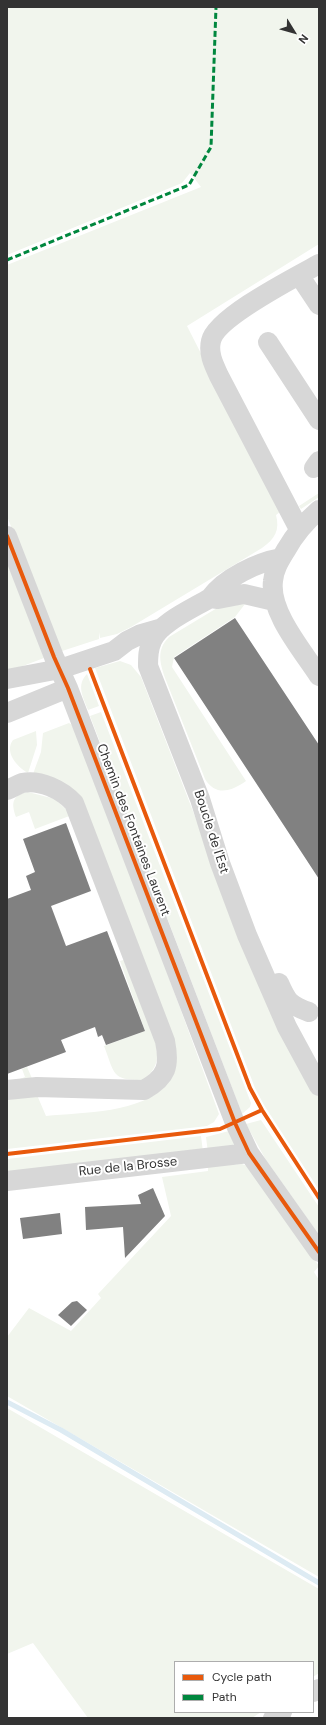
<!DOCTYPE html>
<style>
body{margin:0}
#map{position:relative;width:326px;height:1725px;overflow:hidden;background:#fff;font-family:"DM Sans",sans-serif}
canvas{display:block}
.frame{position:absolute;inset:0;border:8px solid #333;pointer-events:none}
.legend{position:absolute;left:174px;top:1661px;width:140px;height:52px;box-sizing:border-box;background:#fff;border:1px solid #adadad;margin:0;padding:5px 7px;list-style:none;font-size:12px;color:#333}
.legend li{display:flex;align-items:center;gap:8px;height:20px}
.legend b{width:20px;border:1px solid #adadad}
.north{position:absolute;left:274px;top:12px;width:40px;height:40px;-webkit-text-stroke:3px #fff;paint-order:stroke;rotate:127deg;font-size:11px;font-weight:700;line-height:16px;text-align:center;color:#333}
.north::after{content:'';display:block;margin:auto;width:14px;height:18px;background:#333;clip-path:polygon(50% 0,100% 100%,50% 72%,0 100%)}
</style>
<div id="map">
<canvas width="326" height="1725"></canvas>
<div class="frame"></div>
<ul class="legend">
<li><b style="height:5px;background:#e8590c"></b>Cycle path</li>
<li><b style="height:5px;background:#00873e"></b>Path</li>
</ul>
<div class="north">N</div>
</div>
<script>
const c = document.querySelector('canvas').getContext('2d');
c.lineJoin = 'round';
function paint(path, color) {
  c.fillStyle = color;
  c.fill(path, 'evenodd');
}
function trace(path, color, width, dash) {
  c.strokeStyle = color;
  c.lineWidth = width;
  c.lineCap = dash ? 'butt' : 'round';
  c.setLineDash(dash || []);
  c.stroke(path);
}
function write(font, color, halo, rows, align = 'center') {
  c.font = font + ' "DM Sans",sans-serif';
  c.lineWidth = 4;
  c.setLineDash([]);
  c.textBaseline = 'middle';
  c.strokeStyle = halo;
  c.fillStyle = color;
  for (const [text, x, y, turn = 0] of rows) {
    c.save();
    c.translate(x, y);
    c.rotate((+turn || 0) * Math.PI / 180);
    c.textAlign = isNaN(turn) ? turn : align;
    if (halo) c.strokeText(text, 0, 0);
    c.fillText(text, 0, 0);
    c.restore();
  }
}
const green = new Path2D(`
 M7 7H319V244L187 326 275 499 280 512 276 515C280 530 275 539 262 548L131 627 117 634 100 638 99 632V639L59 652 7 516V265L201 187 190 173 182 183 7 255Z
 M319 493V497L301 509 299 506Z
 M7 555 44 658 7 672Z
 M245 604 235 617 174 657 172 667 246 781C232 791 216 797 205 779L165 678C160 663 156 650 169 637L222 605Z
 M120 661 131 665 141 677 213 863 299 1063 319 1098V1190L264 1105 255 1088 95 668Z
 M87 674 99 706 88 710C83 697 76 685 87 674Z
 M101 712 251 1103 250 1107 242 1114 90 716Z
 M69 723 72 725 133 880 219 1114 214 1122 207 1126 7 1149V1098L37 1095 46 1116C83 1112 142 1114 168 1083L79 801 33 774 41 752 43 733Z
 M36 731 37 745 28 773C17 767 4 752 13 740Z
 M28 792 55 799 72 815 35 829 29 812 16 817C11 803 12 795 28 792Z
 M127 959C136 983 158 1033 157 1057 157 1066 150 1075 143 1080 111 1080 115 1074 104 1046L145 1031 120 961Z
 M27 1067 34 1083 7 1084 25 1077 22 1069Z
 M261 1120 319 1207V1235L266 1160 246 1124Z
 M229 1131 236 1144 208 1153 206 1137Z
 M201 1136 203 1152 7 1175V1159Z
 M242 1164 247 1166 258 1178 319 1266 314 1272 319 1280V1577L7 1396V1337L29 1308 71 1331 101 1298 98 1294 171 1216 162 1177 208 1171V1166Z
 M7 1408 319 1589V1673L313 1677V1662H175V1712H261L252 1718H88L33 1643 7 1654Z`);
const stream = new Path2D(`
 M7 1402 61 1430 319 1583`);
const building = new Path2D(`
 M235 618 319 745V879L174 658Z
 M66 823 91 891 51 906 66 946 107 931 145 1031 106 1045 102 1035 98 1037 95 1027 61 1040 66 1052 7 1074V899L31 890 26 876 35 872 23 839Z
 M153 1188 165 1216 125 1258 123 1227 86 1230 85 1207 141 1204 138 1195Z
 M60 1213 62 1234 23 1239 20 1218Z
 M77 1301 87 1310 71 1326 58 1315 72 1302Z`);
const minor = new Path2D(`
 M299 275 319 305
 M268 342 319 420
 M314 468 319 461
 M319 510C305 522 295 534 286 550 280 560 274 569 273 581 269 612 303 651 319 676
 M299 529 219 376C214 365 208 354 211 341 216 317 296 277 319 264
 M7 536 54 657 68 688 235 1123 249 1153 319 1252
 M281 558C258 562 224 578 210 598 194 608 159 623 152 641 148 649 148 657 148 666L200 799 220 863 247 935 287 1027 319 1086
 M210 598 218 599 244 594 274 601
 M7 679 60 669 114 651 127 641 141 634 162 628
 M7 713 68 688
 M7 790C12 788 17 785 22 783 40 779 62 790 74 803L165 1041C170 1066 167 1077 144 1090L37 1087 7 1090
 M279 983C287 1001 289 1005 309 1012
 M7 1181 249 1153
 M313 1692 319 1689
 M273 1718 282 1712`);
const quiet = new Path2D(`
 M7 260 189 185 211 147 216 7`);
const cycleway = new Path2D(`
 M7 536 54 657 68 688 235 1123 249 1153 319 1252
 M90 669 250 1088 262 1110 319 1198
 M7 1154 220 1129 262 1110`);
const streetNames = [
 ["Chemin des Fontaines Laurent",133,830,69],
 ["Boucle de l'Est",211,832,72],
 ["Rue de la Brosse",128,1167,-6]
];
paint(green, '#f1f5ed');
trace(stream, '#ddebf3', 5);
paint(building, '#818181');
trace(minor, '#d7d7d7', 20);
trace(quiet, '#00873e', 3, [6, 3]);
trace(cycleway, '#e8590c', 4);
write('13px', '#333', '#fff', streetNames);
</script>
